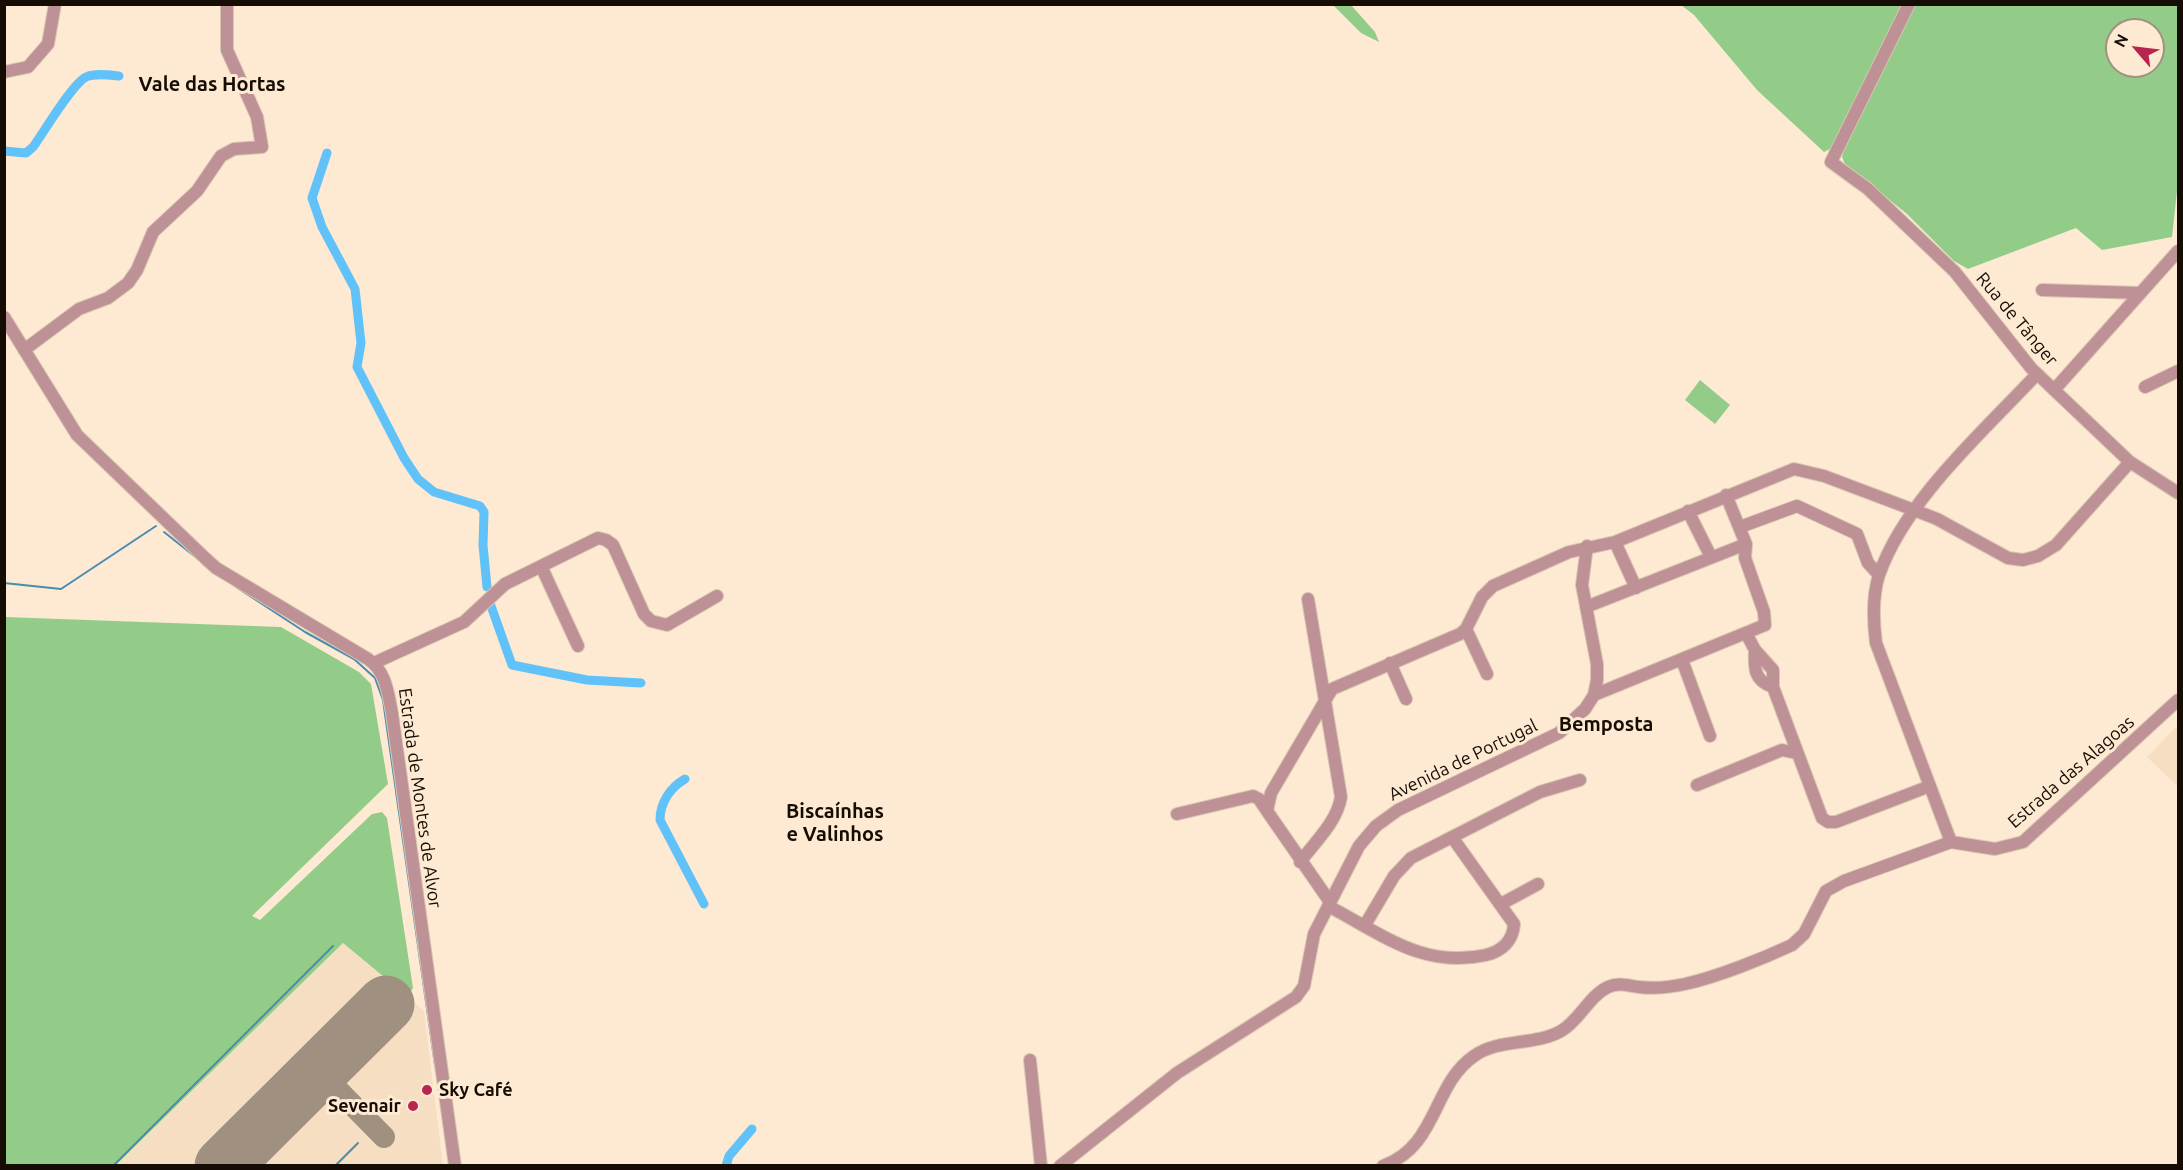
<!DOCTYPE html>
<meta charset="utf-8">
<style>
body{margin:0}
#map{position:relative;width:2183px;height:1170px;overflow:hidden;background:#feead3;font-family:Ubuntu,sans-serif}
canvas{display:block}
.frame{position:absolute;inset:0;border:6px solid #150d04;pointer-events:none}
.north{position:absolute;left:2105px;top:18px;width:60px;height:60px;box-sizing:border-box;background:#feead3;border:2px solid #a19280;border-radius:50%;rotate:298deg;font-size:16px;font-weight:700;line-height:24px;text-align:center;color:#150d04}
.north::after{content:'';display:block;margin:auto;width:21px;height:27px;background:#b7264f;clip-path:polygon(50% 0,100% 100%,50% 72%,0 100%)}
</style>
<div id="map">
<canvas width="2183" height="1170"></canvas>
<div class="frame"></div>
<div class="north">N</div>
</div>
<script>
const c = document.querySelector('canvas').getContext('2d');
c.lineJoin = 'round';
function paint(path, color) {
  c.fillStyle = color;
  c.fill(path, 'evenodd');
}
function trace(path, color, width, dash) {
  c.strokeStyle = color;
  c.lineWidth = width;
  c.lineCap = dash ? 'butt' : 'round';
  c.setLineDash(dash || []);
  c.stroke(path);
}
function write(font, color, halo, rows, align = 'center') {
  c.font = font + ' Ubuntu,sans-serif';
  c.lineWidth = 6;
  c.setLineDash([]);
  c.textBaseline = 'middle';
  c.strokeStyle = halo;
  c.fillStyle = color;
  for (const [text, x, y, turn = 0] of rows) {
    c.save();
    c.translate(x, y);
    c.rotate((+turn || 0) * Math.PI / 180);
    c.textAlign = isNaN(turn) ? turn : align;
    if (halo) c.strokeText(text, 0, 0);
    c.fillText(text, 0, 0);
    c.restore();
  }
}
const built = new Path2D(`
 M2178 725V787L2147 757Z
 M343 943 424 1011 443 1165 116 1166Z`);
const green = new Path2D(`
 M1333 5H1351L1375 32 1379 42 1361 33Z
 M1681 5H1902L1832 148 1824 152 1757 90 1694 15Z
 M1914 5H2178V182L2172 237 2102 250 2076 228 1968 269 1954 261 1907 214 1845 164 1842 157 1845 144ZM2117 30H2153V66H2117Z
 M1700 380 1730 405 1715 424 1685 400Z
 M5 617 281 627 359 672 371 684 388 784 252 916 260 920 372 814 382 812 387 818 413 988 408 997 343 943 116 1165H5Z`);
const stream = new Path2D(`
 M164 532 198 559
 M4 583 61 589 156 526
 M236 587 305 632 354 659 375 678 383 700 435 1065
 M113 1166 333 946
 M335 1166 358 1143`);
const canal = new Path2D(`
 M4 151 26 153 33 147C44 132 72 84 86 77 95 73 109 75 119 76
 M327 153 312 198 322 227 355 289 361 343 357 367 404 458 418 479 434 492 480 506 484 512 483 545 487 587
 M491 606 512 665 587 680 641 683
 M685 779C671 787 660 802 660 820L704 904
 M726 1166 729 1156 752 1129`);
const taxiway = new Path2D(`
 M312 1078 319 1076 326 1078 384 1137`);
const runway = new Path2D(`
 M223 1166 386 1004`);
const minor = new Path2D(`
 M1909 4 1831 162 1868 189 1955 272 2031 368 2130 462 2178 493
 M4 72 28 67 48 44 55 4
 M2042 290 2140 293
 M4 317 77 435 205 558 216 568 368 659C386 671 388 693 392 713L455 1166
 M24 350 79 309 108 298 128 283 137 270 153 232 197 191 221 156 234 149 262 147 257 117 227 50V4
 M2145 387 2178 371
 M2054 390 2178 251
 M1688 511 1711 557
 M1740 527 1797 506 1857 534 1868 563 1879 575
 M1615 542 1636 588
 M541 566 578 646
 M1586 607 1746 544
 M1466 629 1487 674
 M1747 635 1755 650 1773 670V687L1822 818 1828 822H1836L1930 786
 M1755 650C1754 668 1754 681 1773 687
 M1682 660 1710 736
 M374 663 464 622 505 584 598 538 606 540 613 545 644 614 651 621 667 625 717 596
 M1390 663 1406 699
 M1594 695 1765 625 1764 612 1745 558 1746 544 1726 495
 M1697 785 1782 750 1796 753
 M1177 814 1253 796 1259 799 1267 811
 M1951 842 1876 643C1873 620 1872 597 1879 575 1905 500 1984 431 2037 374
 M1300 862C1315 842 1337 822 1341 797L1308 599
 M1330 902 1267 811 1271 793 1332 689 1460 634 1466 629 1482 597 1493 586 1569 552 1615 542 1794 469 1824 476 1914 510 1937 519 2008 558 2023 560 2038 556 2056 545 2130 462
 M1501 904 1538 884
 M1328 906C1382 934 1423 969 1486 955 1502 951 1513 941 1514 924L1452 837
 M1365 925 1394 876 1411 858 1540 792 1580 780
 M1030 1060 1041 1166
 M1060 1166 1177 1073 1296 997 1304 986 1314 934 1359 846 1376 826 1398 810 1559 733 1585 709 1594 695 1597 680V664L1582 585 1587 546
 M1383 1166C1438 1146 1432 1085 1474 1056 1499 1038 1535 1046 1561 1031 1579 1021 1589 996 1608 987 1619 982 1629 986 1639 987 1654 989 1671 987 1685 984 1717 977 1762 959 1792 945L1804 934 1826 891 1844 881 1951 842 1995 849 2023 842 2178 700`);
const markers = [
 [427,1090,6,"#b7264f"],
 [413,1106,6,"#b7264f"]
];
const streetNames = [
 ["Rua de Tânger",2017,319,50],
 ["Avenida de Portugal",1463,760,-26],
 ["Estrada das Alagoas",2071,772,-41],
 ["Estrada de Montes de Alvor",420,798,82]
];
const poiNames = [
 ["Sky Café",439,1090],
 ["Sevenair",401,1106,"right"]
];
const neighbourhoodNames = [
 ["Vale das Hortas",212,84],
 ["Bemposta",1606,724],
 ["Biscaínhas",835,811],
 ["e Valinhos",835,834]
];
paint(built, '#f6dec2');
paint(green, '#93cc89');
trace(stream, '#4a8caf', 2);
trace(canal, '#60c2f8', 9);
trace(taxiway, '#a0907f', 22);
trace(runway, '#a0907f', 57);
trace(minor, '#d9c7b2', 14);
trace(minor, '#be9197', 12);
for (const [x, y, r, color] of markers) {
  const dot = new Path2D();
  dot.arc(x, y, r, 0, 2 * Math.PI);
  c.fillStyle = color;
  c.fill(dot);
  trace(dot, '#feead3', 2);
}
write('18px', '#150d04', '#feead3', streetNames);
write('bold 18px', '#150d04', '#feead3', poiNames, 'left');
write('bold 20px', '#150d04', '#feead3', neighbourhoodNames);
</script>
